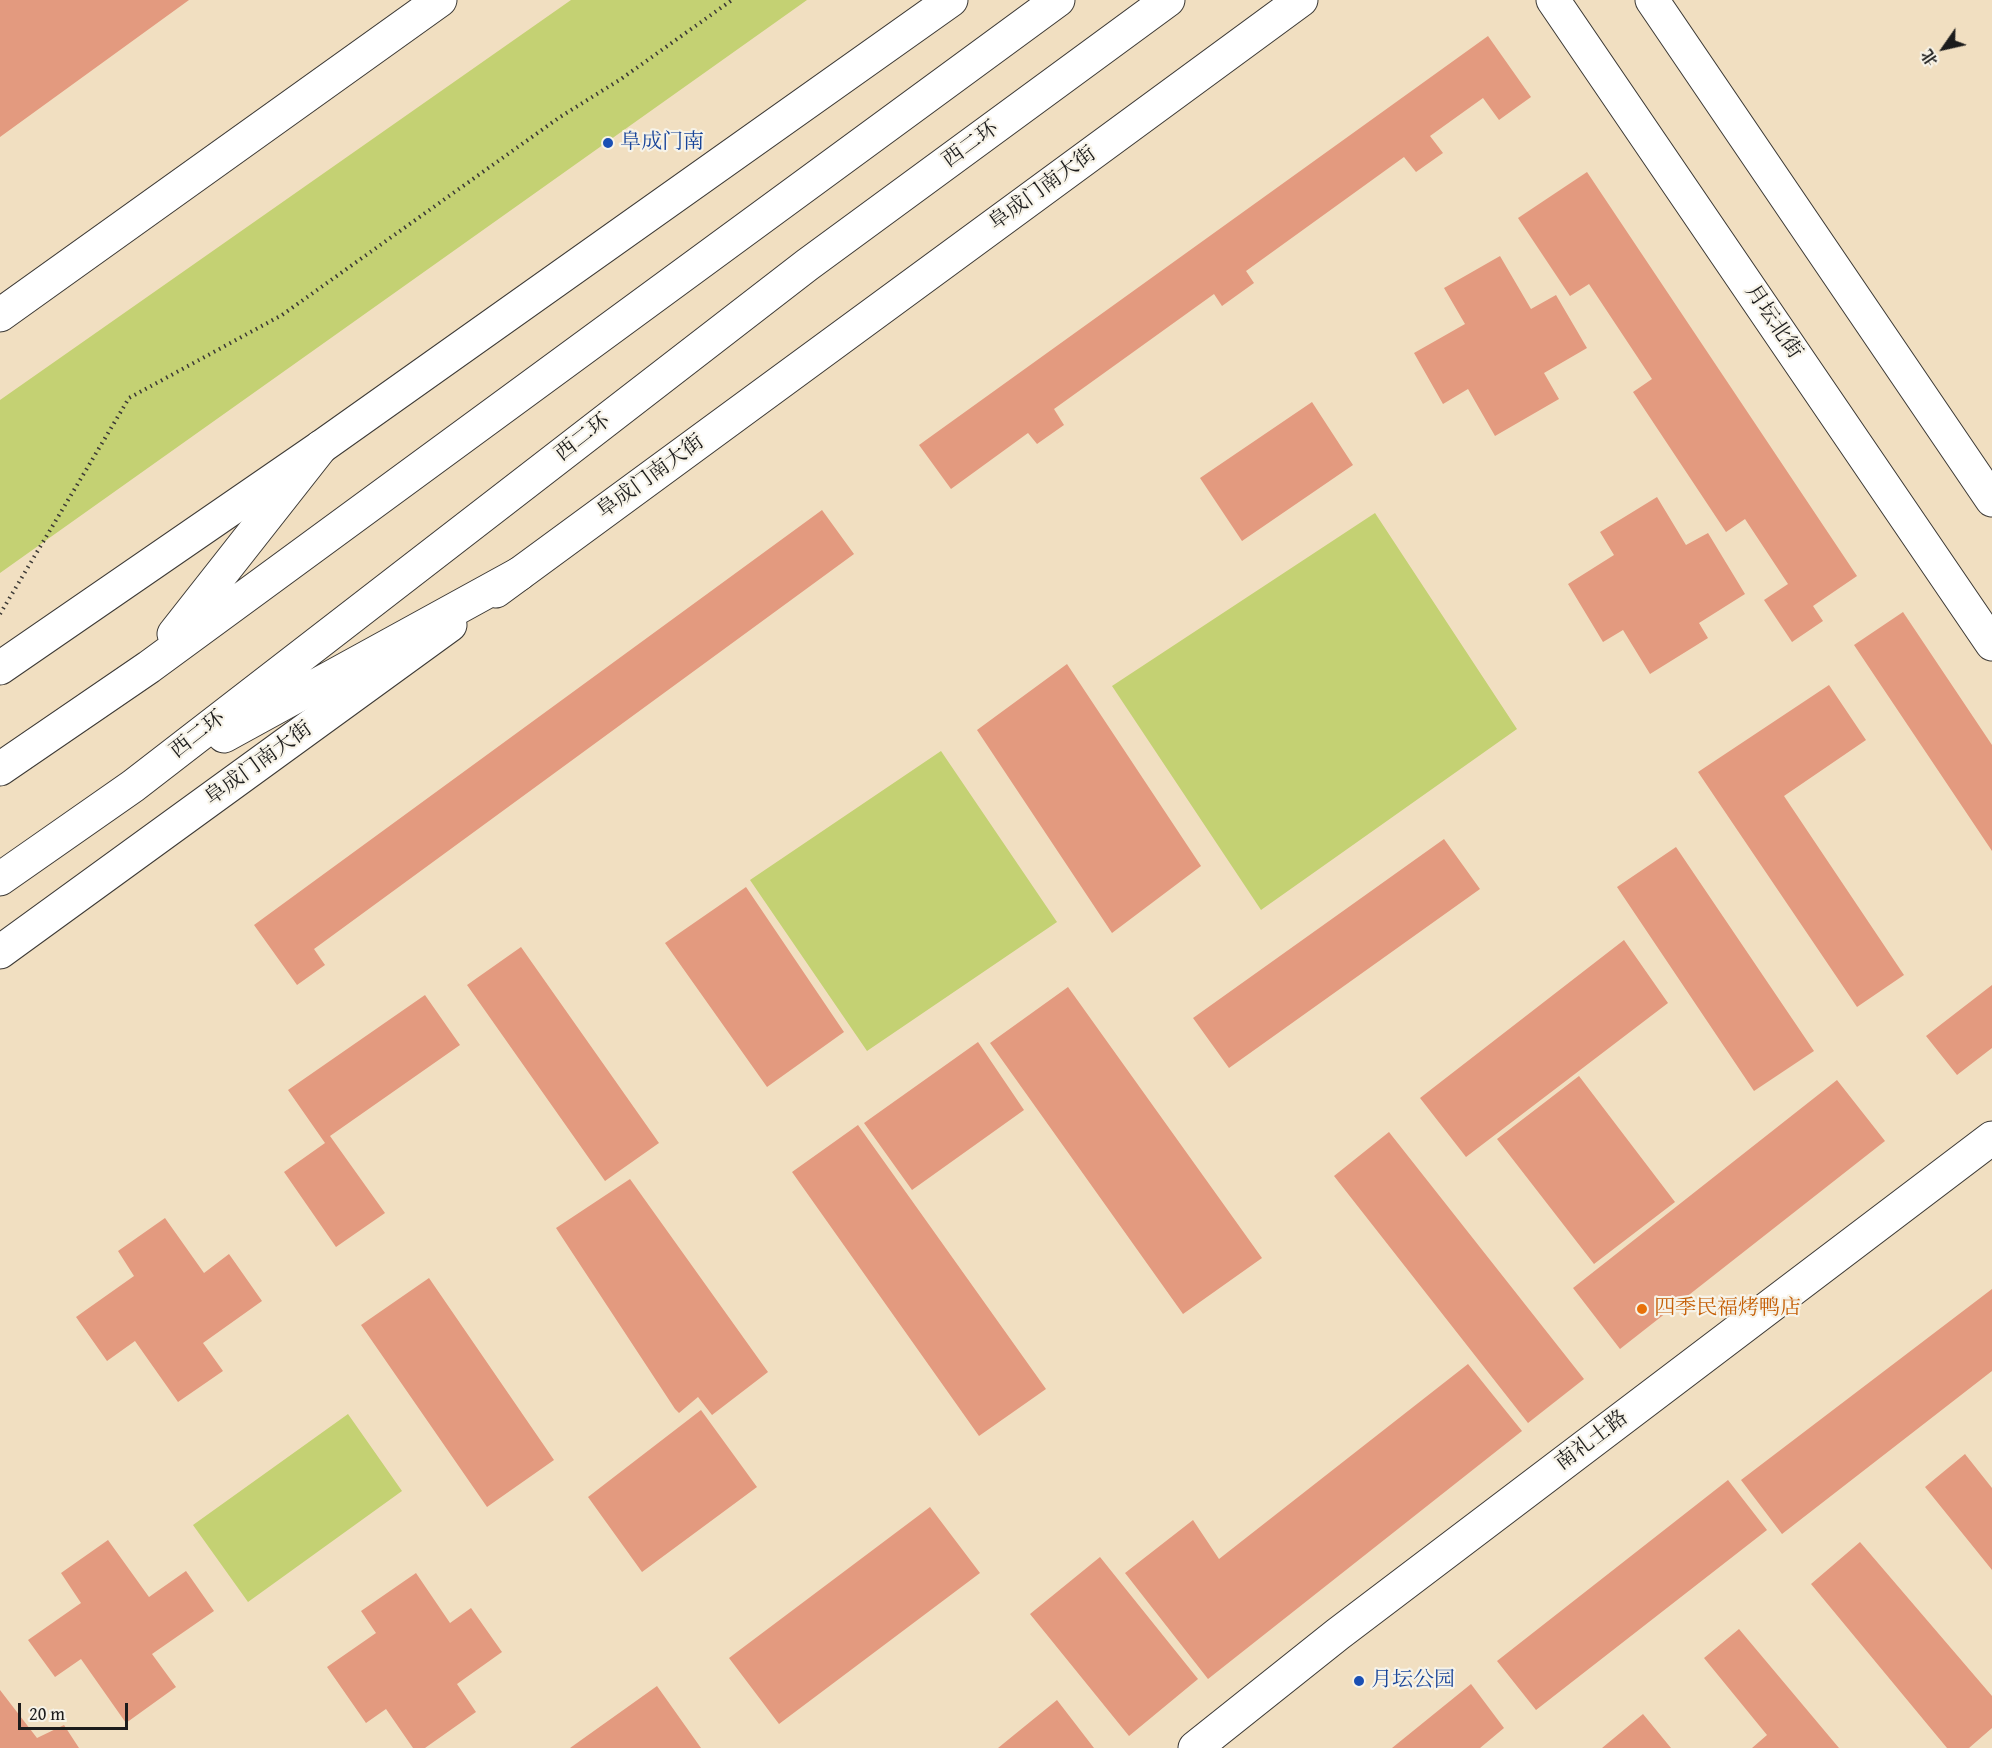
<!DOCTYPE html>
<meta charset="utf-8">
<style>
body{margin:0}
#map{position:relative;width:1992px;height:1748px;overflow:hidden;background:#f1dfc1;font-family:"Gentium Book Plus","Noto Serif SC",serif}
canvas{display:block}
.north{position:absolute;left:1914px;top:18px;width:60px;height:60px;-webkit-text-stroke:4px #f7f3e8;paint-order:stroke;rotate:236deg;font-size:16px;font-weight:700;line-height:24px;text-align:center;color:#1c1c1c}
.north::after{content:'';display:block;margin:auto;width:21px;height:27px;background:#1c1c1c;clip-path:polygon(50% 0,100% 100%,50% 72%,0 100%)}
.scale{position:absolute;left:18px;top:1703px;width:110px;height:27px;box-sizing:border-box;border:3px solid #1c1c1c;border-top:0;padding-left:8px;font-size:18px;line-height:21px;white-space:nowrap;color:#1c1c1c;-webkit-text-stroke:4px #f7f3e8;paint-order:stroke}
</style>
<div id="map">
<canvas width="1992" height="1748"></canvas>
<div class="north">北</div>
<div class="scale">20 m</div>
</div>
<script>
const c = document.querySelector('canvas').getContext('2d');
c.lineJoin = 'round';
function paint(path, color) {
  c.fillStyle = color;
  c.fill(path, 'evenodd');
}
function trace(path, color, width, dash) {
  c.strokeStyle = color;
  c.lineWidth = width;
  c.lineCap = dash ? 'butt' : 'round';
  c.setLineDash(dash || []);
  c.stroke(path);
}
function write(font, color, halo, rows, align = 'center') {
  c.font = font + ' "Gentium Book Plus","Noto Serif SC",serif';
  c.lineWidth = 4.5;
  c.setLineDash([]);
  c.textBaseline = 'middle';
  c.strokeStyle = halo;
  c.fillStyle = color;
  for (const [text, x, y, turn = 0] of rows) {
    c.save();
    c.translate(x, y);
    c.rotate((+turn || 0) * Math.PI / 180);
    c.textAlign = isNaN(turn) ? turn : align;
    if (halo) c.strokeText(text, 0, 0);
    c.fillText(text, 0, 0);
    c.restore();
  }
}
const green = new Path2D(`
 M571 0H807L0 573V400Z
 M1375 513 1517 729 1261 910 1112 686Z
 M941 751 1057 922 867 1051 750 880Z
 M348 1414 402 1491 248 1602 193 1525Z`);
const building = new Path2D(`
 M0 0H189L0 137Z
 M1488 36 1531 97 1499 120 1483 98 1430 136 1443 153 1416 172 1404 157 1246 271 1254 283 1222 306 1214 294 1054 409 1064 425 1037 444 1028 433 951 489 919 445Z
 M1587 172 1857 576 1813 606 1823 621 1792 642 1764 600 1788 584 1745 519 1726 532 1633 392 1652 379 1589 284 1570 296 1518 218Z
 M1500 256 1531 309 1556 295 1587 348 1544 373 1559 399 1495 436 1468 389 1443 404 1414 353 1465 324 1444 288Z
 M1312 402 1353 465 1242 541 1200 478Z
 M1657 497 1686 545 1708 533 1745 594 1699 623 1708 638 1650 674 1623 630 1603 642 1568 584 1614 555 1600 532Z
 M822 510 854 554 314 949 325 965 297 985 254 925Z
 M1903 612 1992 745V851L1854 645Z
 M1067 664 1201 866 1112 933 977 730Z
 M1829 685 1866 740 1784 796 1904 975 1857 1007 1698 772Z
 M1444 839 1480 889 1229 1068 1193 1018Z
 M1676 847 1814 1051 1754 1091 1617 887Z
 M746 887 844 1032 767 1087 665 943Z
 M1624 940 1668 1003 1466 1157 1420 1098Z
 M521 947 659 1143 605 1181 467 985Z
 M1992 985V1048L1957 1075 1926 1036Z
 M1068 987 1262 1258 1183 1314 990 1043Z
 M425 995 460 1045 330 1136 385 1213 336 1247 284 1172 325 1143 288 1090Z
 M978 1042 1024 1110 912 1190 864 1123Z
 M1579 1076 1675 1202 1594 1264 1497 1139Z
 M1837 1080 1885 1141 1620 1349 1573 1288Z
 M858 1125 1046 1389 979 1436 792 1172Z
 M1389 1132 1584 1379 1528 1423 1334 1176Z
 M630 1179 768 1372 712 1415 698 1397 679 1413 675 1409 556 1228Z
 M165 1218 204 1273 229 1254 262 1301 203 1343 223 1371 178 1402 135 1341 107 1361 76 1317 134 1276 118 1251Z
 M429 1278 554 1460 487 1507 361 1325Z
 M1992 1289V1371L1782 1534 1741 1480Z
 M1468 1364 1522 1431 1208 1679 1125 1573 1193 1520 1219 1559Z
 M701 1410 757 1487 642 1572 588 1497Z
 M1965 1454 1992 1488V1570L1925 1487Z
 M1728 1480 1767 1530 1536 1710 1497 1661Z
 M930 1507 980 1573 779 1724 729 1658Z
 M108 1540 149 1597 186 1571 214 1611 152 1654 176 1687 126 1723 81 1659 55 1677 28 1640 81 1603 61 1573Z
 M1860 1542 1992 1696V1728L1969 1748H1947L1811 1584Z
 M1100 1557 1198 1679 1129 1736 1030 1614Z
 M416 1573 450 1623 471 1608 502 1652 457 1684 476 1712 425 1748H413L386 1709 366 1723 327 1667 376 1633 361 1611Z
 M1739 1629 1839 1748H1752L1767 1735 1704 1658Z
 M1471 1684 1504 1728 1480 1748H1392Z
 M657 1686 701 1748H570Z
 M0 1690 37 1738 64 1725 79 1748H0Z
 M1057 1700 1094 1748H998Z
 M1643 1714 1671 1748H1602Z`);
const path = new Path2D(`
 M0 614 129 398 282 315 560 117 621 79 732 0`);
const minor = new Path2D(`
 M0 315 440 0
 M496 591 1301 0
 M0 668 321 447 951 0
 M0 952 450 625
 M1195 1748 1338 1634 1992 1138`);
const major = new Path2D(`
 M1553 0 1992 644
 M1652 0 1992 500`);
const highway = new Path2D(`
 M174 634 321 447
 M224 736 519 574
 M0 769 149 667 1058 0
 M0 879 133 786 807 265 1168 0`);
const markers = [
 [608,143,6,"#1a4fb4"],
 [1642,1309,6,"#e8710a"],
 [1359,1681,6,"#1a4fb4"]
];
const transitNames = [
 ["阜成门南",620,143],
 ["月坛公园",1371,1681]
];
const streetNames = [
 ["西二环",971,145,-36],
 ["阜成门南大街",1043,189,-36],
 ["月坛北街",1773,322,56],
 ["西二环",583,438,-38],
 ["阜成门南大街",651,477,-36],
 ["西二环",198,735,-38],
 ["阜成门南大街",259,764,-36],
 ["南礼士路",1592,1441,-37]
];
const foodNames = [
 ["四季民福烤鸭店",1654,1309]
];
paint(green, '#c4d173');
paint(building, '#e39a7f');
trace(minor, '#3c3935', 35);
trace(major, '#3c3935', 35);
trace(highway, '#3c3935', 35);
trace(path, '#3c3935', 4, [1.5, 4.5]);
trace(minor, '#fff', 33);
trace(major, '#fff', 33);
trace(highway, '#fff', 33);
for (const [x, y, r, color] of markers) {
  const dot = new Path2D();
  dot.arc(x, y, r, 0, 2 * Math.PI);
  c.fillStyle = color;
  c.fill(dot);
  trace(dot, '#f7f3e8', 2);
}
write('21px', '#164399', '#f7f3e8', transitNames, 'left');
write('21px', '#1c1c1c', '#f7f3e8', streetNames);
write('21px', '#c56008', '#f7f3e8', foodNames, 'left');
</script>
